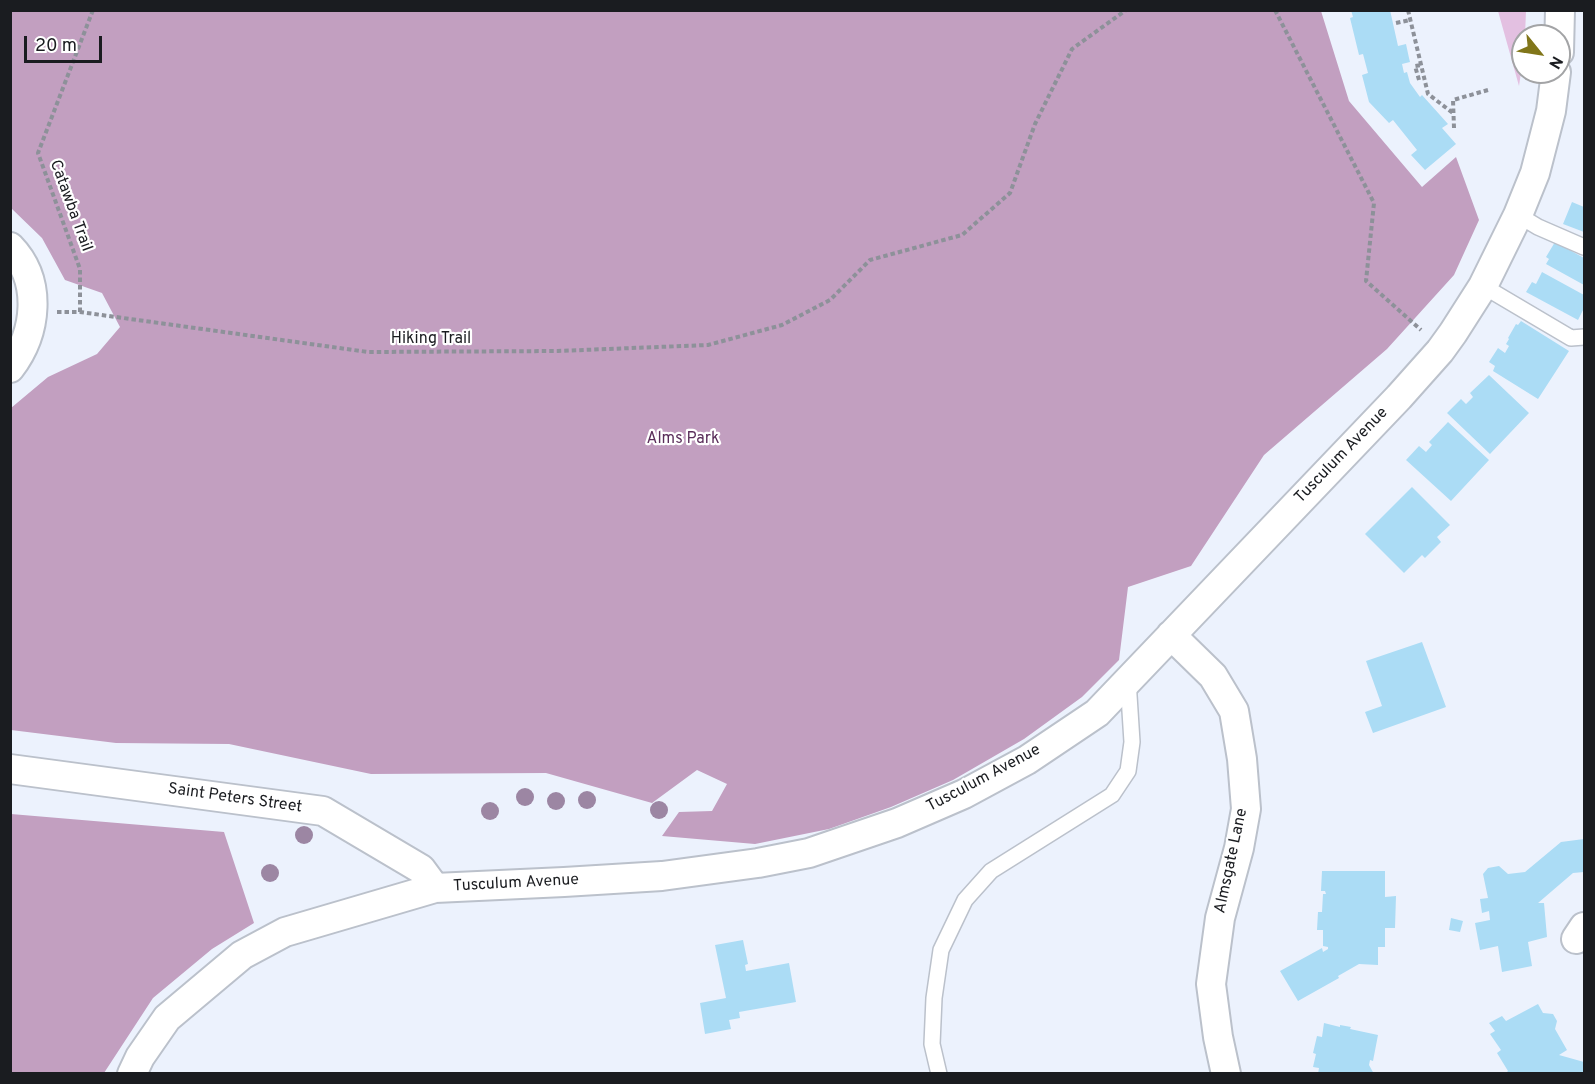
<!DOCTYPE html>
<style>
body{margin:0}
#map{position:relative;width:1595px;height:1084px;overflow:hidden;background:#ecf2fd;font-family:Overpass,sans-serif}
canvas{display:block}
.frame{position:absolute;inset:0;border:12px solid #1a1c20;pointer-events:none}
.north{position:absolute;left:1511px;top:24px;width:60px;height:60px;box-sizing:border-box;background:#fff;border:2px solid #a3a4a6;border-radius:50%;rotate:120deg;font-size:16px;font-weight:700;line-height:24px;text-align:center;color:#1a1c20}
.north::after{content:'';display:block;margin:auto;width:21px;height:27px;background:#81761a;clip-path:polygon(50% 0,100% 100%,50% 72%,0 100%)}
.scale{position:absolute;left:24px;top:36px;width:78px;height:27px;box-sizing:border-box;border:3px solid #1a1c20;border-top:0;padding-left:8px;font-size:18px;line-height:21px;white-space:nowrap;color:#1a1c20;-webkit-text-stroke:4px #fff;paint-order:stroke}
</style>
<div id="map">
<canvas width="1595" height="1084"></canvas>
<div class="frame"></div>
<div class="north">N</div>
<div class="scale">20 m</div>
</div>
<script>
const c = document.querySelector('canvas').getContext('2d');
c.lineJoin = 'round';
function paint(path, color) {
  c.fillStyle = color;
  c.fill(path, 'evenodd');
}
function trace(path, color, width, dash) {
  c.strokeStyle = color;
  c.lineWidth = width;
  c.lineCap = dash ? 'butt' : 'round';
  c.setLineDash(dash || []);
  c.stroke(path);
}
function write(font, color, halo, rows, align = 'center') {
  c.font = font + ' Overpass,sans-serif';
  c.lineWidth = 4.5;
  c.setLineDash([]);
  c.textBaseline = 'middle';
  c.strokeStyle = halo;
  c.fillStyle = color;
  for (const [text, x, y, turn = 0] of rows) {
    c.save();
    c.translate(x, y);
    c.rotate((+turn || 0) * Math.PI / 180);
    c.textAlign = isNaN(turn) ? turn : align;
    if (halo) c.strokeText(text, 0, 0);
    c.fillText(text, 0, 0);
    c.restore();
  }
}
const green = new Path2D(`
 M1498 11H1526L1525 36H1523V59L1519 86Z`);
const forest = new Path2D(`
 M11 10 1321 11 1349 101 1422 187 1456 157 1479 220 1454 275 1387 349 1264 455 1191 566 1128 587 1119 660 1082 697 1024 739 953 780 891 807 829 829 755 844 662 836 679 812 712 811 727 784 697 770 652 803 546 773 371 774 229 744 116 743 11 730V408L48 377 97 354 120 327 102 293 65 280 42 238 11 208Z
 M11 814 224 832 254 923 212 949 153 998 104 1073H11Z`);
const building = new Path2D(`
 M1351 10H1390L1398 46 1406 44 1409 58 1410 62 1402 64 1404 73 1407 72 1410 83 1420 97 1422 95 1448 124 1442 128 1456 144 1425 170 1411 155 1417 150 1393 120 1389 123 1369 102 1362 75 1368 73 1363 54 1359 55 1350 18 1353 17Z
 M1572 202 1584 207V232L1563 224Z
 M1555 242 1584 258V285L1546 264 1549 259 1546 257Z
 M1542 272 1584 295V308L1578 320 1526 292 1532 282 1536 284Z
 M1521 321 1569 351 1538 399 1493 371 1495 366 1489 362 1498 348 1505 353 1509 346 1506 344 1509 339 1508 338 1516 324 1518 325Z
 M1489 375 1529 413 1490 454 1447 413 1461 399 1466 404 1473 397 1470 393Z
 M1448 422 1489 460 1451 501 1406 460 1419 446 1426 452 1432 445 1429 442Z
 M1412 487 1450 525 1437 537 1441 542 1425 558 1422 555 1404 573 1365 534Z
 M1422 642 1446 707 1373 733 1365 712 1382 706 1366 661Z
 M1584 839V872L1573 873 1538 903H1544L1547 937 1528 942 1532 966 1502 972 1498 946 1480 950 1475 923 1490 920 1489 911 1482 913 1480 899 1488 898 1483 874 1488 868 1499 866 1508 874 1525 872 1561 842Z
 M1322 871H1385V897L1396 896 1395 928H1385V947H1378V965L1359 964 1338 976 1339 978 1298 1001 1280 971 1322 948 1323 952 1328 949V947L1323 946V930H1317L1318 912H1322L1323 894H1326L1325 891H1321Z
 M1451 918 1463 921 1460 932 1449 930Z
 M743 940 748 964 745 965 746 971 789 963 796 1002 739 1012 740 1018 729 1020 731 1029 705 1034 700 1003 726 998 715 945Z
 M1538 1004 1543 1013 1553 1014 1557 1021 1555 1029 1567 1050 1559 1055 1584 1062V1074H1505L1508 1071 1497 1053 1501 1050 1490 1034 1495 1031 1489 1023 1502 1016 1506 1021Z
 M1324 1023 1340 1027V1025L1351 1027 1350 1029 1378 1035 1373 1061 1370 1060 1369 1065 1374 1074H1318L1319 1068 1313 1067 1316 1054 1313 1053 1317 1036 1322 1037Z`);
const path = new Path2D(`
 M1275 10 1374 203 1366 281 1421 330
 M1408 10 1428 94 1453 113
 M1396 23 1410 20
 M1419 80 1415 66 1421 65
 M1454 128 1453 100 1488 90
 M57 312H80L368 352 558 351 708 345 782 325 830 300 870 260 962 235 1010 193 1035 124 1072 49 1126 10
 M80 312V269L38 153 93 10`);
const service = new Path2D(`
 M1518 215 1538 227 1584 247
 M1483 286 1571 338 1584 337
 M939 1074 932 1044 934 998 941 950 965 900 991 871 1112 795 1128 771 1132 742 1128 680`);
const minor = new Path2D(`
 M1559 52 1560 10
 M10 247C43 281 37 333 10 368
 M1171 635 1213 676 1234 711 1242 759 1246 809 1239 848 1220 918 1211 984 1218 1037 1226 1074
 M10 769 323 811 421 869 435 888
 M1576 939 1584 927
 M132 1074 140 1057 167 1018 242 955 285 932 435 888 564 882 662 876 758 863 809 853 897 823 964 794 1027 760 1097 713 1399 397 1440 351 1453 333 1483 286 1518 215 1535 173 1551 111 1556 72`);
const trees = [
 [525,797],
 [587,800],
 [556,801],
 [659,810],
 [490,811],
 [304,835],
 [270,873]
];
const streetNames = [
 ["Catawba Trail",70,206,70],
 ["Hiking Trail",431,340],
 ["Tusculum Avenue",1342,456,-46],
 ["Tusculum Avenue",984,779,-28],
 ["Saint Peters Street",235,799,8],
 ["Almsgate Lane",1232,861,-78],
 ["Tusculum Avenue",516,884,-3]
];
const parkNames = [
 ["Alms Park",683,440]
];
paint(green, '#e3c0e1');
paint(forest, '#c29fc0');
paint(building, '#abdcf5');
trace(service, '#bbc1cb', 18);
trace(minor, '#bbc1cb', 32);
trace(path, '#8d9199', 4, [4.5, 3]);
trace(service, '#fff', 15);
trace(minor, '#fff', 28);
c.fillStyle = '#9c86a3';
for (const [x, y] of trees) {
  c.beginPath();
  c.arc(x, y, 9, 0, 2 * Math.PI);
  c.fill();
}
write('16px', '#1a1c20', '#fff', streetNames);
write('16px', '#5a2d5a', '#fff', parkNames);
</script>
